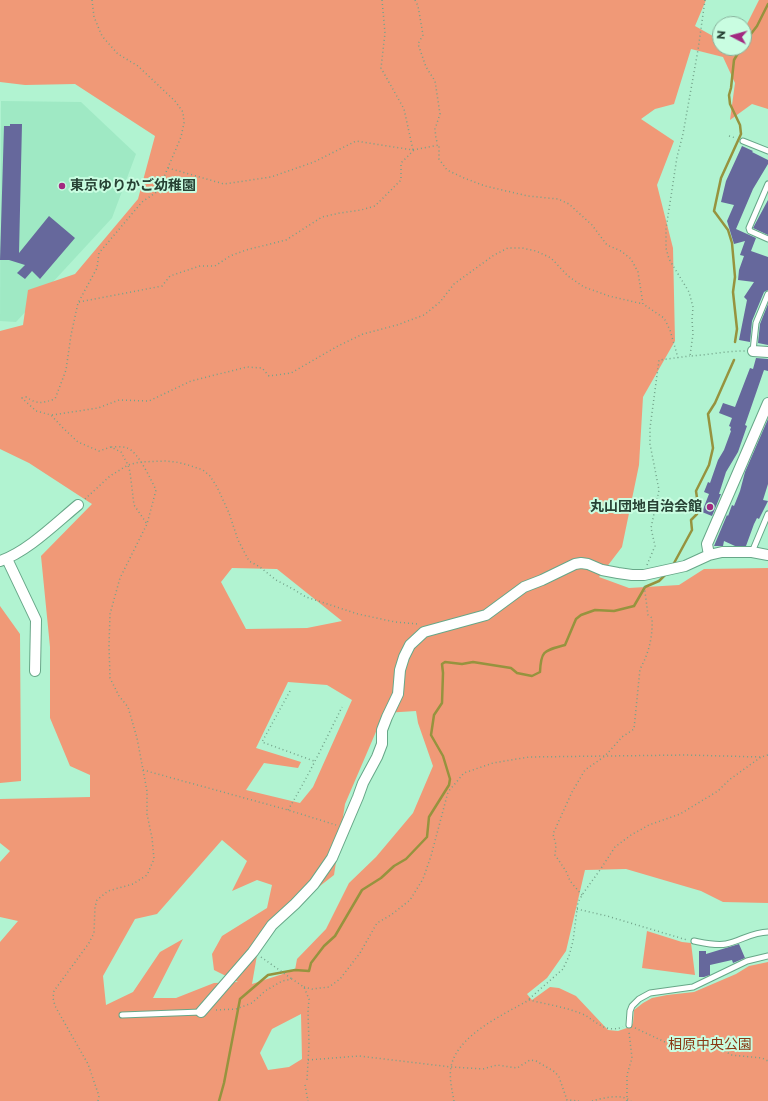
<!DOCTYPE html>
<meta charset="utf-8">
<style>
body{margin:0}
#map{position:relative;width:768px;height:1101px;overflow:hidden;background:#b1f3d1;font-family:Montserrat,sans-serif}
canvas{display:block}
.north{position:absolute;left:712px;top:16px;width:40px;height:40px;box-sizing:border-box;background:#c9fde1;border:1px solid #88b29c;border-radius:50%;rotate:276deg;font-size:11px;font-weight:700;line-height:16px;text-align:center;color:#274134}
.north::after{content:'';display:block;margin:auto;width:14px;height:18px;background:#a22980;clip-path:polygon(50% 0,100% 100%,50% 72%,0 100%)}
</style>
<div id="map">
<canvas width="768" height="1101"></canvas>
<div class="north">N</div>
</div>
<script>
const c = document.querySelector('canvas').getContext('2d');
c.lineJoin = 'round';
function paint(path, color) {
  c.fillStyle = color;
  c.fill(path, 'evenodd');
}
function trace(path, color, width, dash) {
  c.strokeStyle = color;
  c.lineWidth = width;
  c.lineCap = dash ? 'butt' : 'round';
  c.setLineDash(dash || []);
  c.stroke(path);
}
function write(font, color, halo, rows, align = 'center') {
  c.font = font + ' Montserrat,"Noto Sans JP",sans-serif';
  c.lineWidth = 4;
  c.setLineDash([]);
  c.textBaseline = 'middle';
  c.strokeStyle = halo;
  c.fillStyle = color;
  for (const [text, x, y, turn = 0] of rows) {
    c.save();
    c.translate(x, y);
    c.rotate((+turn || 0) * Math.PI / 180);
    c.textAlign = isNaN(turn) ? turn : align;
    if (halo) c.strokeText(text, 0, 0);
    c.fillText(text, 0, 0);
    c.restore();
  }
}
const built = new Path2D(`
 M1 101 81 102 136 154 112 218 16 322 0 321Z`);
const green = new Path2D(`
 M0 0H706L695 26 720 40V48H744V30L759 0H768V109L752 104 730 120 735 83 723 57 691 49 674 104 655 109 641 119 674 141 657 185 673 248 675 341 643 397 639 465 622 547 599 577 629 588 679 585 704 569 768 568V903L723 902 701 891 626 869 585 870 566 951 547 978 527 994 532 1000 550 987 559 988 576 996 608 1030 618 1031 630 1027 633 1023 634 1010 643 1003 652 998 667 995 694 992 736 974 749 966 768 962V1101H0V942L18 921 0 917V862L10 851 0 843V799L90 797V775L70 766 50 718V647L41 556 92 504 29 463 0 449V331L23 325 28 290 75 274 138 199 155 136 75 84 25 85 0 82ZM232 568 277 569 342 621 307 628 246 629 221 582ZM288 682 327 685 352 700 313 787 300 803 246 790 264 763 298 768 301 762 256 748ZM416 711 418 723 433 766 413 813 376 857 349 883 326 929 297 959 295 970 252 984 261 932 334 875 345 804 384 713ZM222 840 247 861 232 891 257 880 272 885 267 908 222 936 212 954 214 970 238 982 214 983 176 998H153L183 939 160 952 133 992 106 1005 103 976 135 919 157 914ZM301 1014 302 1059 289 1067 268 1070 260 1053 272 1029Z
 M0 606 20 634 21 781 0 783Z
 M647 931 682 942 691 943 695 975 642 968Z`);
const stream = new Path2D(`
 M744 43 757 26 768 4
 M735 342 737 329 733 292 735 277 732 243 728 230 714 211 721 178 741 134 740 125 730 104 729 95 731 88 734 60 741 48
 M673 565 692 530 691 520 697 514 698 505 696 491 709 465 713 448 708 414 715 403 734 360
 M219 1101 224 1083 240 999 268 975 295 970 309 971 311 963 324 946 335 936 362 890 381 878 394 866 406 859 427 837 429 817 449 785 450 779 443 756 431 735 434 715 442 703 443 673 442 664 445 662 462 664 473 662 511 668 517 673 532 676 540 672C541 650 544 651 565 645L576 619 581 615 595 610 614 611 634 606 645 587 659 581 666 574`);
const building = new Path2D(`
 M10 124H22L19 253 49 216 75 238 40 279 32 271 25 279 17 273 25 265 9 260H0L4 126H10Z
 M742 146 753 151 752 152 768 160V164L753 189 736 229 756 238 751 251 768 257V290L764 292 752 321 750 342 739 340 747 300 744 297 754 282 738 280 739 270 744 256 740 255 745 241 734 244 727 221 734 205 721 202 726 181Z
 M768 200V235L753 228Z
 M768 304V345L758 343 760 324Z
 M756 358 768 359V371L764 370 745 425 747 426 738 452 726 472 719 494H721L712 516 702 512 709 494 704 492 708 482 710 483 718 460 724 450 731 431 730 430 731 427 729 426 732 418 719 413 723 403 735 407 750 368 753 369Z
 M768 419V484L763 500 768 501 759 519 757 518 754 524 746 546H735L724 541 723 546H714L727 515 728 516 732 505 734 506 740 491 745 472Z
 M739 944 745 958 733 963 732 960 710 965V975L704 977H699V951H706V954Z`);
const path = new Path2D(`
 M92 0 94 17 102 36 118 54 138 66 175 101 183 112 184 123 181 137 158 191 142 202 99 253 97 268 78 303 71 335 66 370 55 399C42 403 38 405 26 397L22 398 36 411 51 415 62 427 78 442 99 451 111 447 121 452 128 465 130 472 134 505 147 524
 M382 0 385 33 381 68 404 109 413 150
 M415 0 418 6 423 35 418 44 426 67 435 81 440 114 435 129 436 139 438 144
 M705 0 698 50 683 134 677 157 666 229V248L669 259 689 292 693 307 692 320 693 334 690 356C708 355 726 351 745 351
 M729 136 736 138
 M168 168 224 184 271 177 314 162 356 141 413 150 439 145V159L447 170 464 178 485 186 528 196 558 199 569 204 592 225 607 245 621 251 631 259 638 272 643 304 664 318 670 330 678 358
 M79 302 162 286 170 276 200 266H215L230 256 246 250 286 240 322 217 340 213 361 210 375 206 401 180V163L414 150
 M52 415 98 408 119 400 149 401 191 381 247 367 262 368 269 376 291 373 338 346 363 334 397 325 424 315 440 302 454 284 494 255 508 248H522L536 251 551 258 568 276 584 287 609 296 643 304
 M85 499 110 476 128 465 140 462 165 461 176 462 188 465 203 470 210 476 217 487 229 513 238 540 249 561 260 567 276 580 293 589 306 597 358 614 395 622 418 624
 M647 565 655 546 651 528 659 490 650 444V428L659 360 690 356
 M290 691 262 742 314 761
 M143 770 288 810 336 825
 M288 810C308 777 325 741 342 707
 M582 895 570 881 566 871 555 855 556 845 553 834 572 792 585 770 605 756 622 737 634 729 640 669C649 653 653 636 652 618L648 615 644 584
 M577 909 607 916 687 940
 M261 957 292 979
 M304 987 312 989 329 987 340 979 360 953 377 923 391 915 410 900 423 879 431 856 448 792 464 773 493 763 529 757 686 755 761 757 768 755
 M529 999 563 969 569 956 573 941 578 902 584 892 600 870 615 847 631 835 649 825 680 814 718 791 729 780 761 757
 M216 1010 236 1009 252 1003 265 991 282 981 292 979 304 987 309 999 308 1012 309 1044 307 1080
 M635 1028 665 1042 677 1040 688 1045 706 1043 714 1044 731 1055 762 1058 768 1061
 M308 1060 359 1056 451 1067 483 1069 497 1065 517 1068 530 1060 536 1061 555 1072 559 1077 567 1100 579 1101
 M305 1085 308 1101
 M98 1101 99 1096 88 1064 55 1006 53 998 54 991 89 943 94 933 95 907 97 900 108 891 133 884 147 875 154 859 152 838 147 814V791L137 738 128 707 119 696 110 678 109 646 110 614 120 578 147 524 156 490C151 480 138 451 127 448 123 446 116 447 111 447
 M454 1101C452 1090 449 1078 451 1067 457 1035 503 1015 529 1000 546 1004 564 1007 580 1013 596 1019 602 1034 623 1027
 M592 1101C604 1098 620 1093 631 1101
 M627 1101V1075L632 1058 629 1032`);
const service = new Path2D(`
 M743 141 768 151
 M768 184 749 228 750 231 768 239
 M753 351 756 323 768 294
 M752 552 768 514
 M694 941C704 943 716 946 726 944 740 941 753 932 768 932
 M122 1015 201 1012
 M629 1025 630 1011 632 1006 639 999 650 993 693 987 747 961 768 956`);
const minor = new Path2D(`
 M753 351 768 352
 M709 555 707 544 768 403
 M7 559 36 620 35 671
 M0 561C27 552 55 524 78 505
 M201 1012 253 952 272 925 295 904 314 884 332 858 358 797 363 783 377 757 382 744V730L387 717 398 694 400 670 404 657 410 645 424 632 486 615 524 587 542 580 575 564 581 563 588 564 602 570 618 573 632 575H644L685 566 709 555 722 552H752L768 555`);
const markers = [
 [62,186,4,"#a22980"],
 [710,507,4,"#a22980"]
];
const poiNames = [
 ["東京ゆりかご幼稚園",70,186],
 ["丸山団地自治会館",702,507,"right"]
];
const parkNames = [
 ["相原中央公園",710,1045]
];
paint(built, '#9fe9c4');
paint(green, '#f09977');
trace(stream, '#96933e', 2.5);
paint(building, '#66689c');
trace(service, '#67a788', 7);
trace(minor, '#67a788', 12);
trace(path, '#73a38a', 1.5, [1, 3]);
trace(service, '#fff', 5);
trace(minor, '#fff', 10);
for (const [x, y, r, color] of markers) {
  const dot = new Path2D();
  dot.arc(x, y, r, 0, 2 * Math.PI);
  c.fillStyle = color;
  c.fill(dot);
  trace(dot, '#c9fde1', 1.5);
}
write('bold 14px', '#274134', '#c9fde1', poiNames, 'left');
write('14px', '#883814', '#c9fde1', parkNames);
</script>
